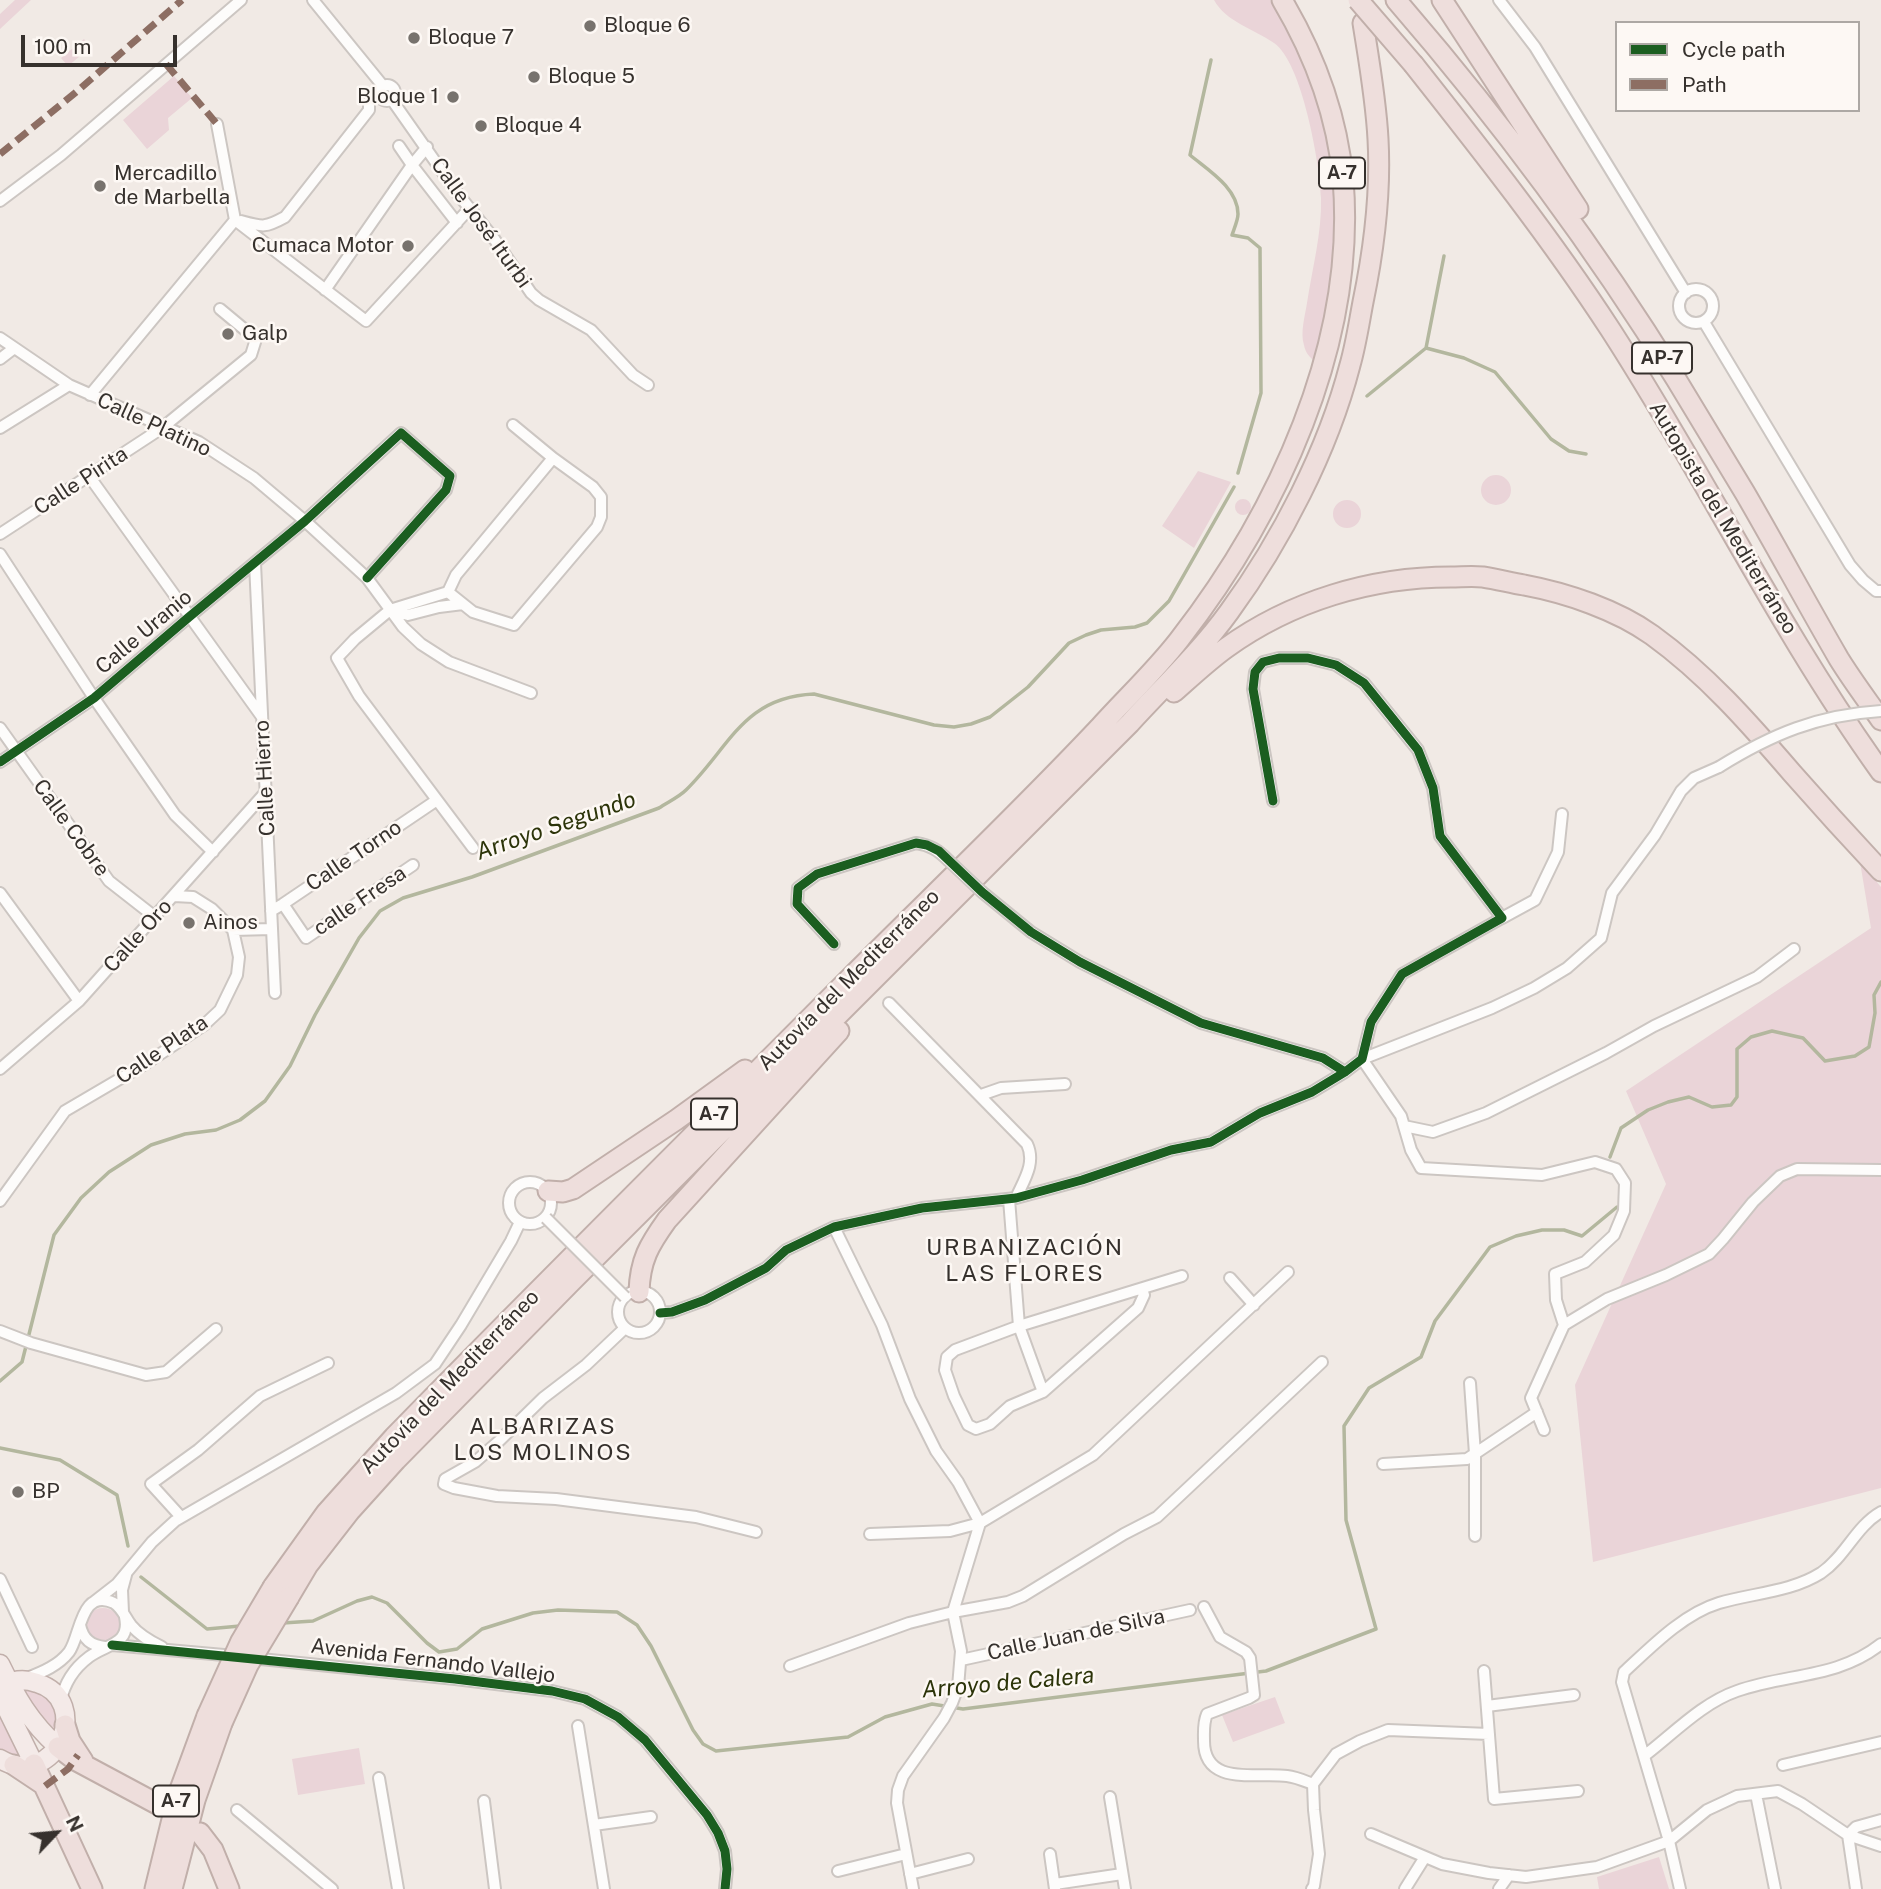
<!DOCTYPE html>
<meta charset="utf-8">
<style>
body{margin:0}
#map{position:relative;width:1881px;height:1889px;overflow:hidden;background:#f1eae5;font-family:"Public Sans",sans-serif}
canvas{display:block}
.legend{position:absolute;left:1615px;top:21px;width:245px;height:91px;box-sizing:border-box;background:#fdf8f4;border:2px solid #ada8a4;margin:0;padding:9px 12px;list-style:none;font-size:21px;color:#36312d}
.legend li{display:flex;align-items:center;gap:14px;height:35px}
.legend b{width:35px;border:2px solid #ada8a4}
.north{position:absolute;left:21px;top:1798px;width:70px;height:70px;-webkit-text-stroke:5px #fdf8f4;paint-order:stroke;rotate:64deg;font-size:19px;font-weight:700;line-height:28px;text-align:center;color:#36312d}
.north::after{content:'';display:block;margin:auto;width:24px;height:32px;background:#36312d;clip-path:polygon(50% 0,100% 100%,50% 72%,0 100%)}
.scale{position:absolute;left:21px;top:35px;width:156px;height:32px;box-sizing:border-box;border:4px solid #36312d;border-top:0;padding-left:9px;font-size:21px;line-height:24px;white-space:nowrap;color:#36312d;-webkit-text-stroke:5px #fdf8f4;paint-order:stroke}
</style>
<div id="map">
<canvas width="1881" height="1889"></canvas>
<ul class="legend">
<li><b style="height:9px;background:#1b5e20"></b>Cycle path</li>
<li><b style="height:9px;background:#8d6e63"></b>Path</li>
</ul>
<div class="north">N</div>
<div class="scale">100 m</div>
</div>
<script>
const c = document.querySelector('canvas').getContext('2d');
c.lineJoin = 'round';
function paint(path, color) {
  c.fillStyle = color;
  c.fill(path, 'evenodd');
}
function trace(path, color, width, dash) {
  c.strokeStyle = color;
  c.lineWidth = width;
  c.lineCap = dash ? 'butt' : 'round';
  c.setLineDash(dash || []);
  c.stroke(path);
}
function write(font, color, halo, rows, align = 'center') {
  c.font = font + ' "Public Sans",sans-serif';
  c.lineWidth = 5;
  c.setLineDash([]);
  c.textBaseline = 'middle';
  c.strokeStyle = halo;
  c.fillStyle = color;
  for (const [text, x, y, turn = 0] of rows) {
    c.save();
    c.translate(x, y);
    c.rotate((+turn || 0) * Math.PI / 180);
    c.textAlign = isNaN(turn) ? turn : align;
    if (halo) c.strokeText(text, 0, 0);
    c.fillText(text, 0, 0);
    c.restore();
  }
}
const green = new Path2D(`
 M15 0H31L0 29V14Z
 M1214 0H1270C1278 14 1287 27 1295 42 1326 105 1339 180 1335 251 1332 289 1323 326 1316 362 1310 358 1305 352 1304 345 1300 333 1305 316 1307 303 1312 269 1322 233 1321 198 1320 164 1302 62 1274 43 1254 29 1226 22 1214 0Z
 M84 39 91 47 68 66 61 58Z
 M174 76 192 98 168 118 169 130 147 149 123 120Z
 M1198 471 1231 482 1194 548 1162 526Z
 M1481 490a15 15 0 1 1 30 0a15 15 0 1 1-30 0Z
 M1235 507a8 8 0 1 1 16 0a8 8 0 1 1-16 0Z
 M1333 514a14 14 0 1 1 28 0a14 14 0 1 1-28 0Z
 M1860 862 1881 887V1488L1593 1562 1575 1385 1666 1184 1626 1091 1871 928Z
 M86 1625a17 17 0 1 1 34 0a17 17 0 1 1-34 0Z
 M21 1687C46 1689 59 1705 55 1730L32 1705Z
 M1275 1697 1285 1723 1233 1742 1222 1715Z
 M0 1714 22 1758 0 1755Z
 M359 1748 365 1784 298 1795 292 1759Z
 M1659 1857 1669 1889H1599L1597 1877Z`);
const stream = new Path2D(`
 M1211 60 1190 155C1208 170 1238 188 1238 214 1238 220 1234 229 1232 235L1248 238 1260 248 1261 393 1238 473
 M1426 348 1444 256
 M1367 396 1426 348 1464 358 1495 372 1551 439 1569 451 1586 454
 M1610 1157 1621 1128 1648 1110 1668 1102 1689 1097 1712 1107 1731 1105 1737 1097V1049L1751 1037 1772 1031 1803 1038 1825 1061 1855 1056 1869 1047 1875 1013 1874 995 1881 982
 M0 1381 22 1362 54 1235 81 1198 109 1172 151 1145 185 1134 216 1130 240 1120 265 1101 290 1066 315 1015 359 938 380 911 403 898 472 877 659 808C668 802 679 797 686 790 730 747 743 697 814 694L934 725 954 727 971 724 990 717 1028 687 1069 643 1086 635 1101 630 1135 627 1147 623 1169 601 1234 487
 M0 1448 60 1460 117 1495 128 1546
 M141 1577 207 1629 240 1626
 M283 1623 313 1621 357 1601 372 1597 387 1603 427 1643 439 1652 457 1649 482 1629 533 1613 558 1610 617 1612 637 1625 651 1646 693 1730 703 1744 716 1751 848 1737 885 1717 932 1704 963 1709 1266 1671 1376 1629 1346 1520 1344 1426 1369 1388 1421 1357 1435 1321 1490 1247 1516 1236 1542 1230H1564L1582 1236 1617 1207`);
const street = new Path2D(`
 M313 0 383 86
 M1499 0 1535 47 1686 293
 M379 93a8 8 0 1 1 16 0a8 8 0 1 1-16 0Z
 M392 100 458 194 495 240 531 293 539 300 591 330 633 375 648 385
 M399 146 412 165 457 223
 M0 201 61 155 241 0
 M235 220 366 321 470 208
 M241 221C263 227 265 228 285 217L369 110V103L379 90
 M1679 306a17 17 0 1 1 34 0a17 17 0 1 1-34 0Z
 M325 290 412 165 427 147
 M1704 322 1850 565 1863 580 1876 591H1881
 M0 338 69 385 199 442 254 478 305 521 367 578 403 627 421 644 449 662 531 693
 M0 359 13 349
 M90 395 235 220 217 124
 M0 428 69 385
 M89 476 262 717
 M0 534 162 428 251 355 256 339 220 309
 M0 554 94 698 175 815 213 852
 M255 563 275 993
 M448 592 390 610 355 639 337 658 359 696 473 848
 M448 592 473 612 514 625 597 527 601 517V497L593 487 553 458 513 425
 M448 592 456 575 553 458
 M390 610 408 615 439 607 463 604
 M0 728 109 881 155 917
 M0 762 94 698 189 617 305 521 401 433 450 476 446 490 367 578
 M982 892 1031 932 1080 962 1201 1023 1323 1058 1345 1072
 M0 893 79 1001
 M283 904 306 938 413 865
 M271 911 283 904 437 800
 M1502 918 1535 900 1558 852 1562 814
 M233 930 272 929
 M834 944 797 904 798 888 817 874 916 843C930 845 938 850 948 860
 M889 1003 1027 1144C1036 1163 1024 1180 1016 1198
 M1362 1059 1401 1116 1411 1150 1421 1168 1542 1175 1595 1162 1616 1169 1625 1183 1624 1211 1614 1235 1585 1262 1555 1274 1556 1300 1564 1325 1531 1398 1544 1430
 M1362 1059 1492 1008 1534 988 1567 968 1601 938 1612 893 1655 835 1681 791 1694 778 1719 767
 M0 1069 79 1001 265 793
 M981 1095 1001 1088 1065 1084
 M1404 1126 1433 1132 1486 1113 1606 1053 1654 1026 1757 977 1794 949
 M509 1203a21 21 0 1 1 42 0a21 21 0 1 1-42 0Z
 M1009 1199 1019 1326 1043 1392
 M0 1201 65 1111 145 1064 204 1025 220 1010 237 975 239 957 233 930 212 909 193 897 174 896
 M834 1227 882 1325 910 1399 936 1451 958 1482 980 1523 953 1612 961 1651 958 1687 952 1703 944 1718 903 1776 898 1790 897 1803 913 1889
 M1230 1278 1254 1305
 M1142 1289 1144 1295 1138 1308 1043 1392 1010 1406 990 1424 976 1429 968 1425 954 1396 945 1370 947 1357 955 1350 1019 1326 1182 1276
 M618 1312a21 21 0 1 1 42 0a21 21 0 1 1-42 0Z
 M660 1313 672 1312 705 1300 766 1268 786 1250 834 1227 922 1208 1016 1198 1082 1180 1171 1150 1211 1142 1260 1113 1312 1092 1345 1072 1362 1059 1371 1022 1402 974 1502 918 1440 836 1433 788 1418 750 1364 683 1336 665 1308 658H1279L1263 662 1255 672 1253 689 1273 801
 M1564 1325 1607 1299 1666 1275 1709 1254 1723 1239 1753 1202 1780 1176 1797 1169 1881 1170
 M625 1328 586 1365 543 1398 498 1442 475 1462 445 1479 444 1484 454 1488 497 1496 556 1499 696 1517 756 1532
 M0 1331 31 1343 146 1375 166 1372 216 1329
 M1470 1383 1475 1454V1536
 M1383 1464 1467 1459 1537 1412
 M181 1517 151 1484 198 1450 260 1396 328 1363
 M870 1534 950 1531 980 1523 1093 1455 1288 1272
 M0 1579 32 1647
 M90 1605 117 1584 152 1542 175 1521 396 1393 435 1364 461 1325 511 1241 520 1222
 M1204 1607 1220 1637 1246 1652 1250 1658 1254 1695 1249 1698 1207 1714C1203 1723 1204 1732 1204 1741 1204 1787 1257 1772 1287 1776 1296 1777 1305 1781 1313 1784
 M123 1612 122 1590 126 1575
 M80 1625C83 1639 91 1646 105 1647
 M112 1645 235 1656
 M251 1658 455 1679 552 1691 585 1699 618 1717 645 1740 707 1815 718 1833 725 1851 727 1869 725 1889
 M961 1660 1190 1610
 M790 1666 909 1623 953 1612 1008 1602 1023 1596 1124 1534 1157 1517 1322 1362
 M1484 1671 1494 1799 1578 1791
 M27 1678C43 1672 59 1665 69 1652 81 1636 80 1587 114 1603 122 1608 125 1617 131 1625 139 1635 150 1641 162 1647
 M60 1702C65 1683 73 1669 89 1657 106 1644 131 1645 125 1617
 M1487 1706 1574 1695
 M578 1726 604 1889
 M1644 1756C1673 1734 1702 1703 1737 1691 1787 1673 1837 1679 1881 1644
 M1783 1765 1881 1742
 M379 1778 398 1889
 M1313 1784 1336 1754 1360 1741 1388 1730 1489 1734
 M1756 1794 1775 1889
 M1110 1797 1125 1889
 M484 1801 495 1889
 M237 1810 332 1889
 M594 1825 651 1817
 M1371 1834 1442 1864 1489 1873 1526 1877 1597 1867 1669 1841 1707 1810 1737 1796 1778 1791 1802 1804 1848 1835 1881 1846
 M1050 1854 1055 1889
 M838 1871 906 1854
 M910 1874 968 1859
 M1055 1884 1122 1874
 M1312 1889 1314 1886 1319 1854 1314 1810 1313 1784
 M1405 1889 1425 1857
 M1499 1889 1509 1875
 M1680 1889 1669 1841 1622 1682 1624 1672C1651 1647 1683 1614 1719 1603 1753 1593 1791 1592 1821 1573 1845 1557 1856 1526 1881 1512
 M1856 1889 1848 1835 1856 1827 1881 1820`);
const primary = new Path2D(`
 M0 1664C16 1697 30 1722 58 1747
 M0 1687C13 1680 23 1678 37 1683 94 1700 56 1792 0 1759
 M0 1695 34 1764`);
const highway = new Path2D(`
 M1396 0C1499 119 1593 245 1676 379 1699 417 1722 455 1745 493 1777 548 1807 604 1839 659 1852 680 1867 700 1881 720
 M1442 0 1578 209
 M1414 65C1482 151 1550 237 1610 329 1704 474 1780 631 1881 772
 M1174 692C1191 677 1208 661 1226 648 1291 601 1371 577 1451 577 1461 577 1472 576 1483 577 1497 579 1511 583 1524 585 1567 593 1617 610 1652 635 1706 674 1749 723 1792 773 1821 806 1851 839 1881 871
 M548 1191 563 1192 573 1189 676 1120 745 1070
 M639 1292C640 1260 649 1245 667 1220L839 1031
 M273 1587 326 1513 394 1437C544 1283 697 1132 849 979 932 896 1018 814 1099 728 1125 699 1155 671 1179 640 1277 514 1357 344 1343 179 1337 116 1314 54 1282 0
 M289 1597 308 1565 350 1511 396 1460 571 1282 1130 723C1163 687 1200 652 1229 612 1281 541 1328 450 1350 365 1356 344 1359 323 1363 302 1374 249 1381 193 1378 139 1376 100 1369 61 1363 23
 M65 1725 70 1741 83 1761
 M58 1747 75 1760 159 1805
 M34 1764 92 1889
 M14 1765 41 1783
 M200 1833 213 1850 229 1889
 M155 1889 178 1795 207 1716
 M172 1889 195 1800 222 1723`);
const streetBridge = new Path2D(`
 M1719 767C1772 734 1818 715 1881 711
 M948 860 982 892
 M546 1218 625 1297`);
const highwayBridge = new Path2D(`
 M1358 0 1414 65
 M207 1716 241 1641 273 1587
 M222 1723 248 1665 289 1597`);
const quiet = new Path2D(`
 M166 64 217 124
 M0 154 75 93 182 0
 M45 1786 68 1769 78 1755`);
const cycleway = new Path2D(`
 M0 762 94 698 189 617 305 521 401 433 450 476 446 490 367 578
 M834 944 797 904 798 888 817 874 916 843 927 845 939 851 982 892 1031 932 1080 962 1201 1023 1323 1058 1345 1072
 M660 1313 672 1312 705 1300 766 1268 786 1250 834 1227 922 1208 1016 1198 1082 1180 1171 1150 1211 1142 1260 1113 1312 1092 1345 1072 1362 1059 1371 1022 1402 974 1502 918 1440 836 1433 788 1418 750 1364 683 1336 665 1308 658H1279L1263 662 1255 672 1253 689 1273 801
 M112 1645 455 1679 552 1691 585 1699 618 1717 645 1740 707 1815 718 1833 725 1851 727 1869 725 1889`);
const markers = [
 [590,26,7,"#77726d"],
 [414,38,7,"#77726d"],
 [534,77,7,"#77726d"],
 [453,97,7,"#77726d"],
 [481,126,7,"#77726d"],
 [100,186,7,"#77726d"],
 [408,246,7,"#77726d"],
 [228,334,7,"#77726d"],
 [189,923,7,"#77726d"],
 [18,1492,7,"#77726d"]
];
const shields = [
 [1342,173,46],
 [1662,358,60],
 [714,1114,46],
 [176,1801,46]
];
const shieldNames = [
 ["A-7",1342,173],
 ["AP-7",1662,358],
 ["A-7",714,1114],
 ["A-7",176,1801]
];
const poiNames = [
 ["Bloque 6",604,26],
 ["Bloque 7",428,38],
 ["Bloque 5",548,77],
 ["Bloque 1",439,97,"right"],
 ["Bloque 4",495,126],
 ["Mercadillo",114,174],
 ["de Marbella",114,198],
 ["Cumaca Motor",394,246,"right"],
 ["Galp",242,334],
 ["Ainos",203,923],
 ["BP",32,1492]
];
const streetNames = [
 ["Calle José Iturbi",481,223,54],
 ["Calle Platino",154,425,25],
 ["Calle Pirita",81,481,-33],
 ["Autopista del Mediterráneo",1723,518,59],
 ["Calle Uranio",144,632,-40],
 ["Calle Hierro",265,778,-93],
 ["Calle Cobre",71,828,54],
 ["Calle Torno",354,856,-34],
 ["calle Fresa",360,901,-34],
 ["Calle Oro",138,936,-48],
 ["Autovía del Mediterráneo",849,980,-45],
 ["Calle Plata",162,1050,-34],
 ["Autovía del Mediterráneo",450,1382,-46],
 ["Calle Juan de Silva",1076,1635,-12],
 ["Avenida Fernando Vallejo",433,1661,7]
];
const waterNames = [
 ["Arroyo Segundo",556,826,-19],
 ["Arroyo de Calera",1008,1683,-5]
];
const neighbourhoodNames = [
 ["URBANIZACIÓN",1025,1248],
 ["LAS FLORES",1025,1274],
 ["ALBARIZAS",543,1427],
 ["LOS MOLINOS",543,1453]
];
paint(green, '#ead4d8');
trace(stream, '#b3b79e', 3.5);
trace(street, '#ccc6c2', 14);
trace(primary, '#c1afaa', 21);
trace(highway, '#c1afaa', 23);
trace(street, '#fdfcfb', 10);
trace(primary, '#f4eae8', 18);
trace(highway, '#eededc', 19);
trace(streetBridge, '#ccc6c2', 14, []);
trace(highwayBridge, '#c1afaa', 23, []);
trace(streetBridge, '#fdfcfb', 10);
trace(highwayBridge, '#eededc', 19);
trace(quiet, '#8d6e63', 7, [14, 7]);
trace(cycleway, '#1b5e20', 9);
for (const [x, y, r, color] of markers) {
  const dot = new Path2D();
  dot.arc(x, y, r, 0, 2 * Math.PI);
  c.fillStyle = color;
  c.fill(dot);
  trace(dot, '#fdf8f4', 2.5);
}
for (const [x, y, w] of shields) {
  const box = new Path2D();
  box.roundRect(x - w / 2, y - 15.5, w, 31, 5);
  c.fillStyle = '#fdf8f4';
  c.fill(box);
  trace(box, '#36312d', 2);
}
write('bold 19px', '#36312d', null, shieldNames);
write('21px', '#36312d', '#fdf8f4', poiNames, 'left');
write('21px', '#36312d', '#fdf8f4', streetNames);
write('italic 23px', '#2c3409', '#fdf8f4', waterNames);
c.letterSpacing = '2px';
write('23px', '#36312d', '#fdf8f4', neighbourhoodNames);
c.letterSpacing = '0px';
</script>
